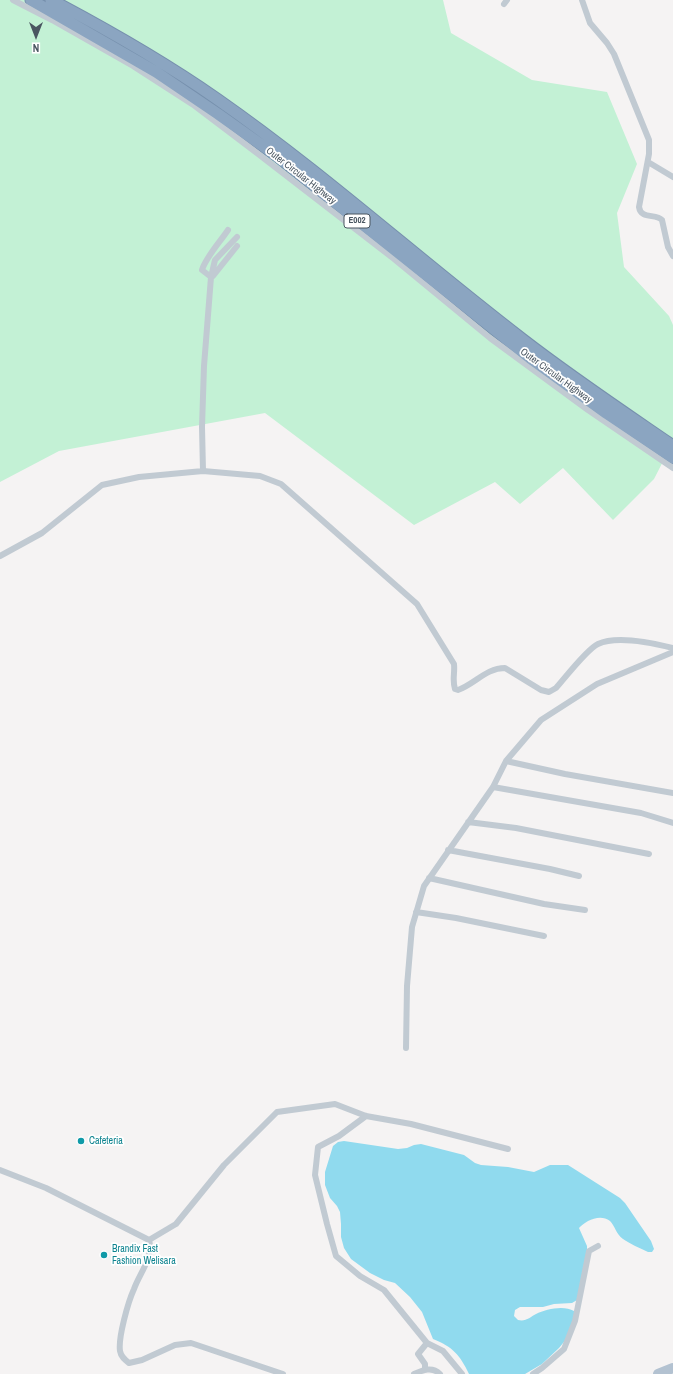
<!DOCTYPE html>
<style>
body{margin:0}
#map{position:relative;width:673px;height:1374px;overflow:hidden;background:#f5f3f3;font-family:"Archivo Narrow",sans-serif}
canvas{display:block}
.north{position:absolute;left:16px;top:16px;width:40px;height:40px;-webkit-text-stroke:3px #fff;paint-order:stroke;rotate:180deg;font-size:11px;font-weight:700;line-height:16px;text-align:center;color:#4a5661}
.north::after{content:'';display:block;margin:auto;width:14px;height:18px;background:#4a5661;clip-path:polygon(50% 0,100% 100%,50% 72%,0 100%)}
</style>
<div id="map">
<canvas width="673" height="1374"></canvas>
<div class="north">N</div>
</div>
<script>
const c = document.querySelector('canvas').getContext('2d');
c.lineJoin = 'round';
function paint(path, color) {
  c.fillStyle = color;
  c.fill(path, 'evenodd');
}
function trace(path, color, width, dash) {
  c.strokeStyle = color;
  c.lineWidth = width;
  c.lineCap = dash ? 'butt' : 'round';
  c.setLineDash(dash || []);
  c.stroke(path);
}
function write(font, color, halo, rows, align = 'center') {
  c.font = font + ' "Archivo Narrow",sans-serif';
  c.lineWidth = 3.5;
  c.setLineDash([]);
  c.textBaseline = 'middle';
  c.strokeStyle = halo;
  c.fillStyle = color;
  for (const [text, x, y, turn = 0] of rows) {
    c.save();
    c.translate(x, y);
    c.rotate((+turn || 0) * Math.PI / 180);
    c.textAlign = isNaN(turn) ? turn : align;
    if (halo) c.strokeText(text, 0, 0);
    c.fillText(text, 0, 0);
    c.restore();
  }
}
const green = new Path2D(`
 M0 0H443L451 33 532 80 607 92 637 164 617 213 624 267 669 316 673 325V442L654 479 613 520 563 468 520 504 495 482 414 525 265 413 59 451 0 482Z`);
const water = new Path2D(`
 M344 1141 398 1149 407 1148 414 1145 421 1144 464 1155 475 1163 481 1165 508 1167 534 1172 550 1165H568L620 1198 625 1203 651 1241 654 1249 652 1252H648C640 1248 630 1244 623 1239 616 1234 615 1226 610 1221 600 1213 585 1221 579 1228L587 1246V1251L577 1300 572 1303 554 1304 543 1307H520L515 1310 514 1316 518 1320C526 1322 530 1317 536 1314 546 1309 564 1305 574 1311V1316L568 1337 559 1348 542 1364 525 1374H469C460 1355 453 1347 433 1339L422 1312 410 1297 395 1283 384 1280 370 1273 351 1259 344 1248 341 1237V1224L340 1212 337 1206 330 1198 325 1185V1172L333 1146 338 1142Z`);
const minor = new Path2D(`
 M13 0 52 20 133 66 195 106 257 153 394 259 490 338 588 410 673 468
 M582 0 590 23 607 43 614 54 649 140V154L639 207C641 220 656 213 662 220L668 247 673 256
 M504 4 507 0
 M648 162 673 177
 M213 276 237 246
 M211 277 202 270C206 257 220 242 228 230
 M203 471 202 427 204 366 211 277 215 260 237 237
 M0 556 42 533 102 485 139 477 203 471 260 476 281 484 417 604 454 664C455 673 452 680 455 689L458 690C475 684 486 668 505 668L541 690 549 692 556 688C565 678 587 649 598 644 617 635 653 643 673 648
 M506 761 565 774 673 793
 M493 787 641 813 673 823
 M468 822 516 828 649 854
 M448 850 550 869 579 876
 M429 878 544 904 585 910
 M416 912 456 918 544 936
 M406 1048 407 986 412 927 424 886 493 787 506 761 541 720 597 684 673 652
 M366 1116 339 1136 318 1147 315 1175 327 1224 336 1256 360 1276 384 1290 427 1343
 M0 1170 46 1188 149 1240C154 1257 139 1274 134 1289 128 1302 118 1338 120 1351 121 1357 125 1360 129 1363L142 1360 175 1345 191 1343 283 1374
 M149 1240 176 1224 224 1165 277 1112 335 1104 366 1116 411 1124 508 1149
 M425 1370V1364L418 1354 427 1343 443 1351 462 1374
 M414 1374C423 1370 432 1366 440 1374
 M533 1374 542 1368 564 1349 575 1321 589 1251 598 1246`);
const primary = new Path2D(`
 M658 1374 673 1368`);
const motorway = new Path2D(`
 M31 0 156 72 218 114 277 156 530 358 606 413 673 458
 M51 0C108 30 164 62 217 99 323 173 419 260 522 339 571 377 622 411 673 446`);
const markers = [
 [81,1141,4,"#0f9aa8"],
 [104,1255,4,"#0f9aa8"]
];
const shields = [
 [357,221,26]
];
const shieldNames = [
 ["E002",357,221]
];
const streetNames = [
 ["Outer Circular Highway",301,176,38],
 ["Outer Circular Highway",556,376,36]
];
const cultureNames = [
 ["Cafeteria",89,1141],
 ["Brandix Fast",112,1249],
 ["Fashion Welisara",112,1261]
];
paint(green, '#c3f1d5');
paint(water, '#90daee');
trace(motorway, '#7690ad', 13);
trace(minor, '#c1cad2', 6);
trace(primary, '#b3c2d1', 10);
trace(motorway, '#8ba5c1', 11);
for (const [x, y, r, color] of markers) {
  const dot = new Path2D();
  dot.arc(x, y, r, 0, 2 * Math.PI);
  c.fillStyle = color;
  c.fill(dot);
  trace(dot, '#fff', 1.5);
}
for (const [x, y, w] of shields) {
  const box = new Path2D();
  box.roundRect(x - w / 2, y - 7, w, 14, 3);
  c.fillStyle = '#fff';
  c.fill(box);
  trace(box, '#4a5661', 1);
}
write('bold 9px', '#4a5661', null, shieldNames);
write('10px', '#4a5661', '#fff', streetNames);
write('10px', '#0d838f', '#fff', cultureNames, 'left');
</script>
